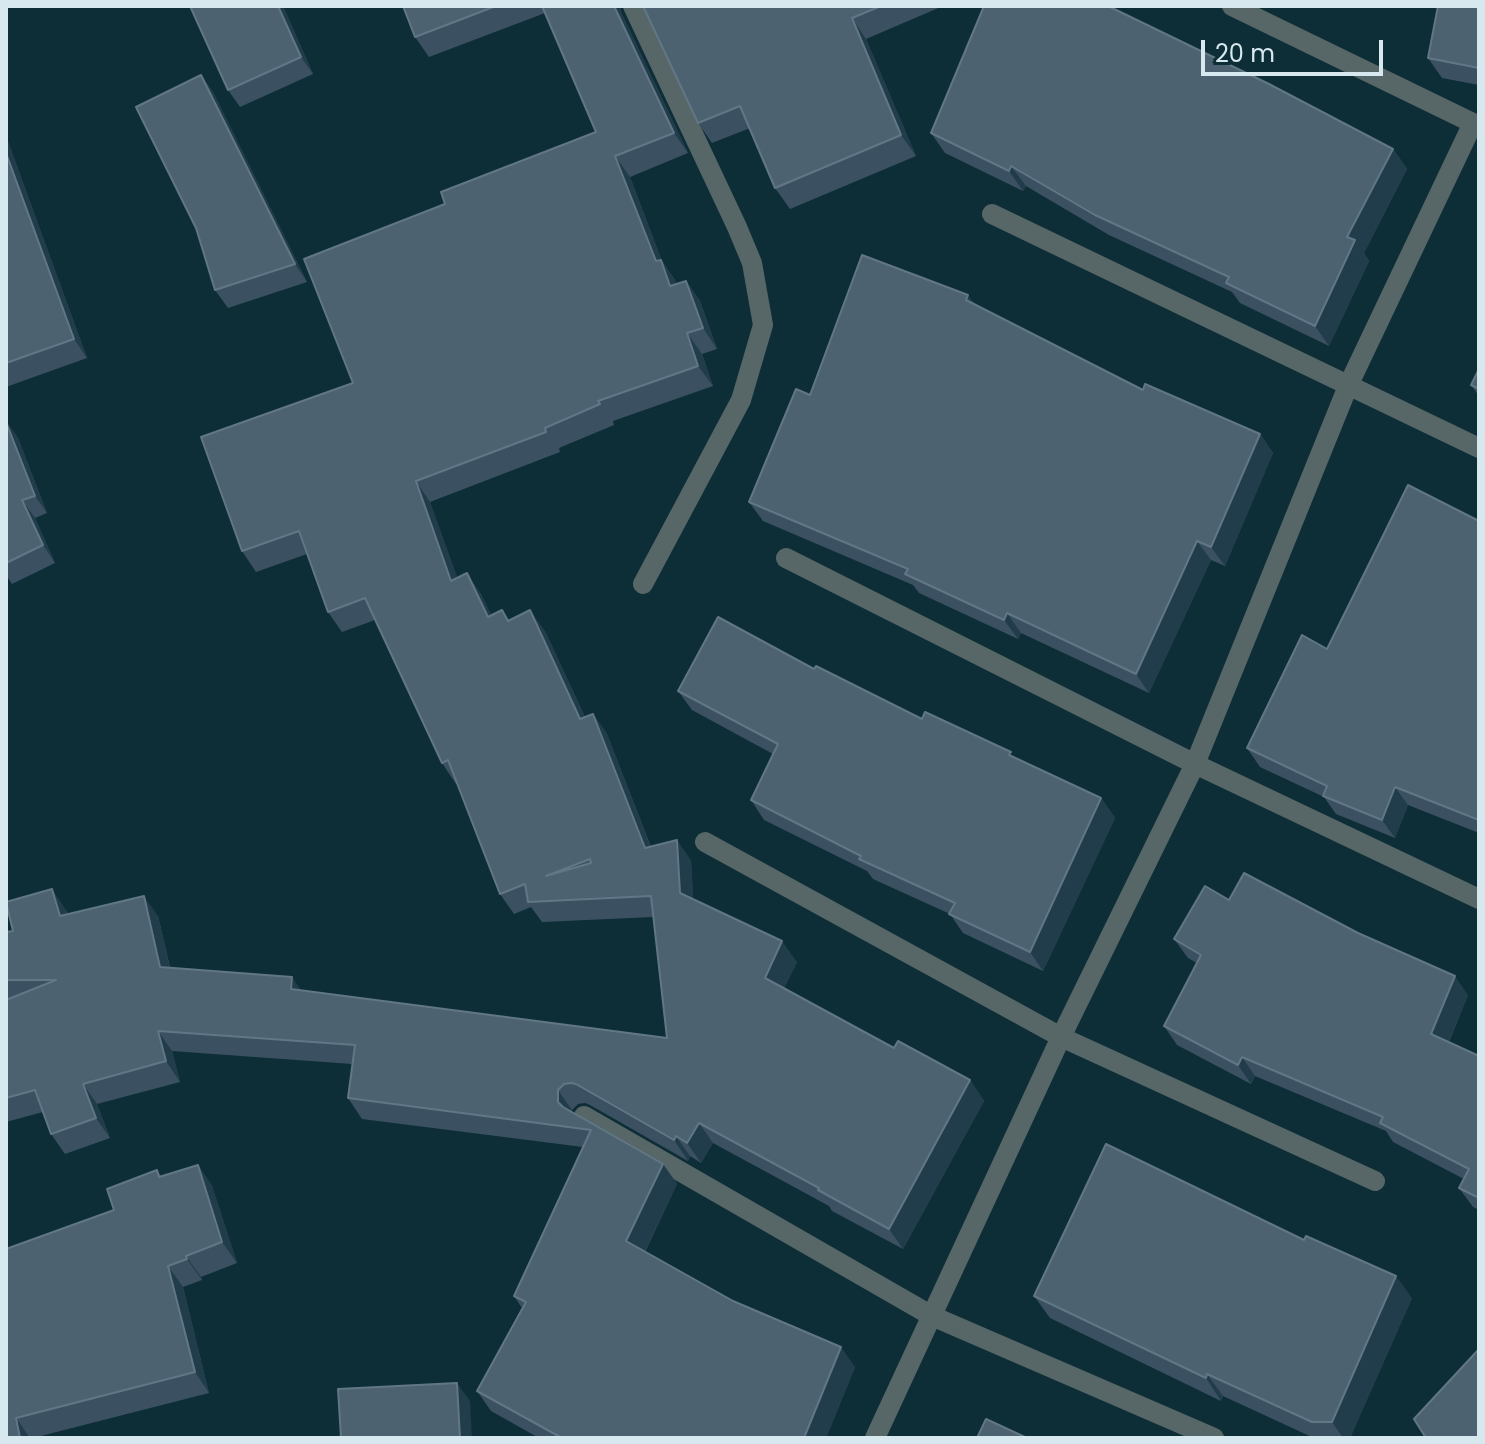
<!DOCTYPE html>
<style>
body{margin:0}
#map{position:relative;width:1485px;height:1444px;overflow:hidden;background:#0d2e37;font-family:Poppins,sans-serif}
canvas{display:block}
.frame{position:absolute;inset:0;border:8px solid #d7e9ef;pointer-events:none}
.scale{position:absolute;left:1201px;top:40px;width:182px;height:36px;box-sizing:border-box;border:4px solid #d7e9ef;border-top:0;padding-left:10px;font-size:24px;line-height:28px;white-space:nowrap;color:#d7e9ef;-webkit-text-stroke:6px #0d2e37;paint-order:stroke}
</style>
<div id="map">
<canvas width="1485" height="1444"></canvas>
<div class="frame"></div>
<div class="scale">20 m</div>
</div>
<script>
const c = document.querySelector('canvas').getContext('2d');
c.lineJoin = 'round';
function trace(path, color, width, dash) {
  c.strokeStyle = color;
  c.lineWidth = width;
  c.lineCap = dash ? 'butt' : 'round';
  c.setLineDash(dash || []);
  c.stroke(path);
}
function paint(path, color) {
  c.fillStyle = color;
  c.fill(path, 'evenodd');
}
const street = new Path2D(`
 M633 6 737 227 752 263 763 325 741 400 643 584
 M1232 6 1479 126
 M992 214 1479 448
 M786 558 1195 764 1479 899
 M705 842 1061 1037 1375 1181
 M584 1116 932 1316 1214 1438
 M875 1438 1061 1037 1195 764 1348 386 1473 123`);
const wall = new Path2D(`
 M190 6H283L313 74 240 107 228 90Z
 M403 6H620L621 12 688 153 630 177 662 261 675 280 676 284 686 281 700 301 717 349 702 354 713 386 613 421 614 425 559 448 560 452 430 502 457 578 481 594 491 615 502 610 509 620 545 631 585 717 593 714 607 734 651 847 691 860 693 899 797 962 784 988 894 1048 970 1080 984 1101 903 1249 832 1211 829 1206 713 1143 701 1163 690 1156 688 1161 590 1105 585 1103 578 1104 572 1110V1112L663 1164 677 1184 645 1252 855 1367 826 1438H539L491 1411 477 1391 522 1308 514 1296 583 1147 362 1119 348 1098 352 1064 172 1051 180 1082 97 1104 110 1138 65 1154 51 1134 43 1112 6 1122V932L13 931 66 910 68 914 158 916 170 967 302 990 667 1038 653 917 542 922 531 907 514 914 500 894 457 783 456 784 442 763 375 620 342 632 328 612 307 554 256 572 242 551 353 383 445 204 596 132 545 13 429 57 415 37Z
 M643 6H943L866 39 916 156 790 209 775 188 750 128 712 143 698 123Z
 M1479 6V85L1442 78 1428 58Z
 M201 75 213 92 307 282 228 308 215 290Z
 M931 133 1393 149 1407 169 1364 253 1369 261 1329 346 1240 303 1232 292 1109 235 1026 186 1023 191 945 153Z
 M6 136 87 358 6 387Z
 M975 305 1143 390 1260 434 1273 453 1225 566 1211 560 1149 693 1021 633 1018 639 919 593 913 585 763 521 749 502 810 395Z
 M1479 369V396L1471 385Z
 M6 421 18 438 47 513 35 518 55 563 12 584 8 578 6 579Z
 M1479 521V833L1408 805 1395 838 1336 814 1324 797 1260 767 1247 748 1327 649Z
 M814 669 922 719 1015 758 1101 798 1115 818 1043 971 963 933 950 914 873 879 867 871 764 820 751 800 773 754 692 710 678 691Z
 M1229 900 1468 995 1449 1042 1479 1056V1210L1473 1207 1459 1188 1464 1179 1393 1142 1386 1131 1255 1076 1251 1084 1177 1045 1164 1026 1197 963 1188 958 1174 939Z
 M198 1165 212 1186 237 1263 201 1277 202 1280 183 1287 209 1393 33 1438H6L114 1210 157 1170 161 1176Z
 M1034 1296 1412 1298 1350 1438H1314L1223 1396 1221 1401 1050 1318Z`);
const shadedWall = new Path2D(`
 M278 6H283L313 74 301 57Z
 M614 6H620L621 12 688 153 674 133Z
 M852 18 866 39 916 156 901 135Z
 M201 75 213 92 307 282 295 264Z
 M6 136 87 358 74 339 6 153Z
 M1393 149 1407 169 1364 253 1369 261 1329 346 1315 326 1347 237Z
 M615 156 630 177 662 261 675 280 684 307 670 286 656 261Z
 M1011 166 1026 186 1023 191 1009 171Z
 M686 281 700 301 717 349 703 328Z
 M968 295 982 314 966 300Z
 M687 333 702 354 713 386 698 366Z
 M6 421 18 438 47 513 35 496Z
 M1260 434 1273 453 1225 566 1211 547Z
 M416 481 430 502 466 601 451 581Z
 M22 500 35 518 55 563 43 545Z
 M1197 541 1211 560 1149 693 1136 674Z
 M467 573 481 594 502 637 488 617Z
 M530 610 545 631 595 739 580 719Z
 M1007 613 1021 633 1018 639 1004 620Z
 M593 714 607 734 659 869 645 848Z
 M1395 787 1408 805 1395 838 1382 820Z
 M1101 798 1115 818 1043 971 1030 952Z
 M677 840 691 860 694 913 680 893Z
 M52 889 66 910 74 937 60 916Z
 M144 896 158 916 174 987 160 967Z
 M782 941 797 962 779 998 765 978Z
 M1455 976 1468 995 1444 1053 1431 1034Z
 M292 977 306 997 291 989Z
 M158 1031 172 1051 180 1082 166 1061Z
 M1242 1057 1255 1076 1251 1084 1238 1065Z
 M970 1080 984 1101 903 1249 889 1229Z
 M83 1084 97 1104 110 1138 96 1118Z
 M558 1090 572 1110V1122L558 1102Z
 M699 1123 713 1143 701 1163 687 1143Z
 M676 1136 690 1156 688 1161 674 1140Z
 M663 1164 677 1184 640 1261 626 1241Z
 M198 1165 212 1186 237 1263 222 1242Z
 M186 1256 201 1277 202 1280 187 1259Z
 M168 1266 183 1287 209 1393 195 1372Z
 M1396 1276 1412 1298 1350 1438H1343L1332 1422Z
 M841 1347 855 1367 826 1438H804Z
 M1207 1374 1223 1396 1221 1401 1206 1378Z
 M457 1383 470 1401 472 1438H460Z
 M16 1418 30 1438H20Z`);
const building = new Path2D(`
 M190 6H278L301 57 228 90Z
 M403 6H496L415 37Z
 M542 6H614L674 133 615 156 656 261 661 260 670 286 686 281 703 328 687 333 698 366 598 401 600 404 545 428 546 432 416 481 451 581 467 573 488 617 502 610 508 621 530 610 580 719 593 714 645 848 677 840 680 893 782 941 765 978 894 1048 898 1041 970 1080 889 1229 818 1190 819 1188 699 1123 687 1143 676 1136 674 1140 576 1084 571 1083 564 1084 558 1090V1102L563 1107 663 1164 626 1241 733 1301 841 1347 804 1438H562L477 1391 526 1302 514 1296 591 1130 348 1098 355 1045 158 1031 166 1061 83 1084 96 1118 51 1134 35 1090 6 1098V1000L56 980H6V932L13 931 6 902 52 889 60 916 144 896 160 967 292 977 291 989 667 1038 651 896 528 902 525 884 500 894 448 760 442 763 365 598 328 612 299 531 242 551 201 437 353 383 304 259 445 204 441 192 596 132ZM590 859 591 863 546 876Z
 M643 6H881L852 18 901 135 775 188 740 106 698 123Z
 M984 6H1108L1269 84 1393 149 1347 237 1355 240 1315 326 1226 283 1229 277 1095 215 1011 166 1009 171 931 133Z
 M1438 6H1479V68L1428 58Z
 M201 75 295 264 215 290 196 228 136 107Z
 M6 153 74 339 6 363Z
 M862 255 968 295 966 300 1143 390 1145 384 1260 434 1211 547 1197 541 1136 674 1007 613 1004 620 905 574 908 569 749 502 796 389 810 395Z
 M1479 369V389L1471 385Z
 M6 422 35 496 22 500 43 545 6 563Z
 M1408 485 1479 521V820L1395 787 1382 820 1323 796 1327 786 1247 748 1302 635 1327 649Z
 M718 617 814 669 816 666 922 719 925 712 1011 752 1009 755 1101 798 1030 952 949 914 955 903 859 859 861 856 751 800 778 744 678 691Z
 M1244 873 1358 933 1455 976 1431 1034 1479 1056V1198L1459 1188 1469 1169 1380 1123 1383 1117 1242 1057 1238 1065 1164 1026 1201 955 1174 939 1205 886 1229 900Z
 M1106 1144 1304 1240 1306 1236 1396 1276 1332 1422H1312L1207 1374 1206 1378 1034 1296Z
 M198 1165 222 1242 186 1256 187 1259 168 1266 195 1372 16 1418 20 1438H6V1249L114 1210 107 1189 157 1170 159 1177Z
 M1479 1349V1438H1426L1414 1419Z
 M457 1383 460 1438H341L338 1389Z
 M986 1419 1027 1438H977Z`);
trace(street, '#576666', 20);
paint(wall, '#3b5162');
paint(shadedWall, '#213c4a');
paint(building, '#4c6271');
trace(building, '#617785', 2);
</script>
